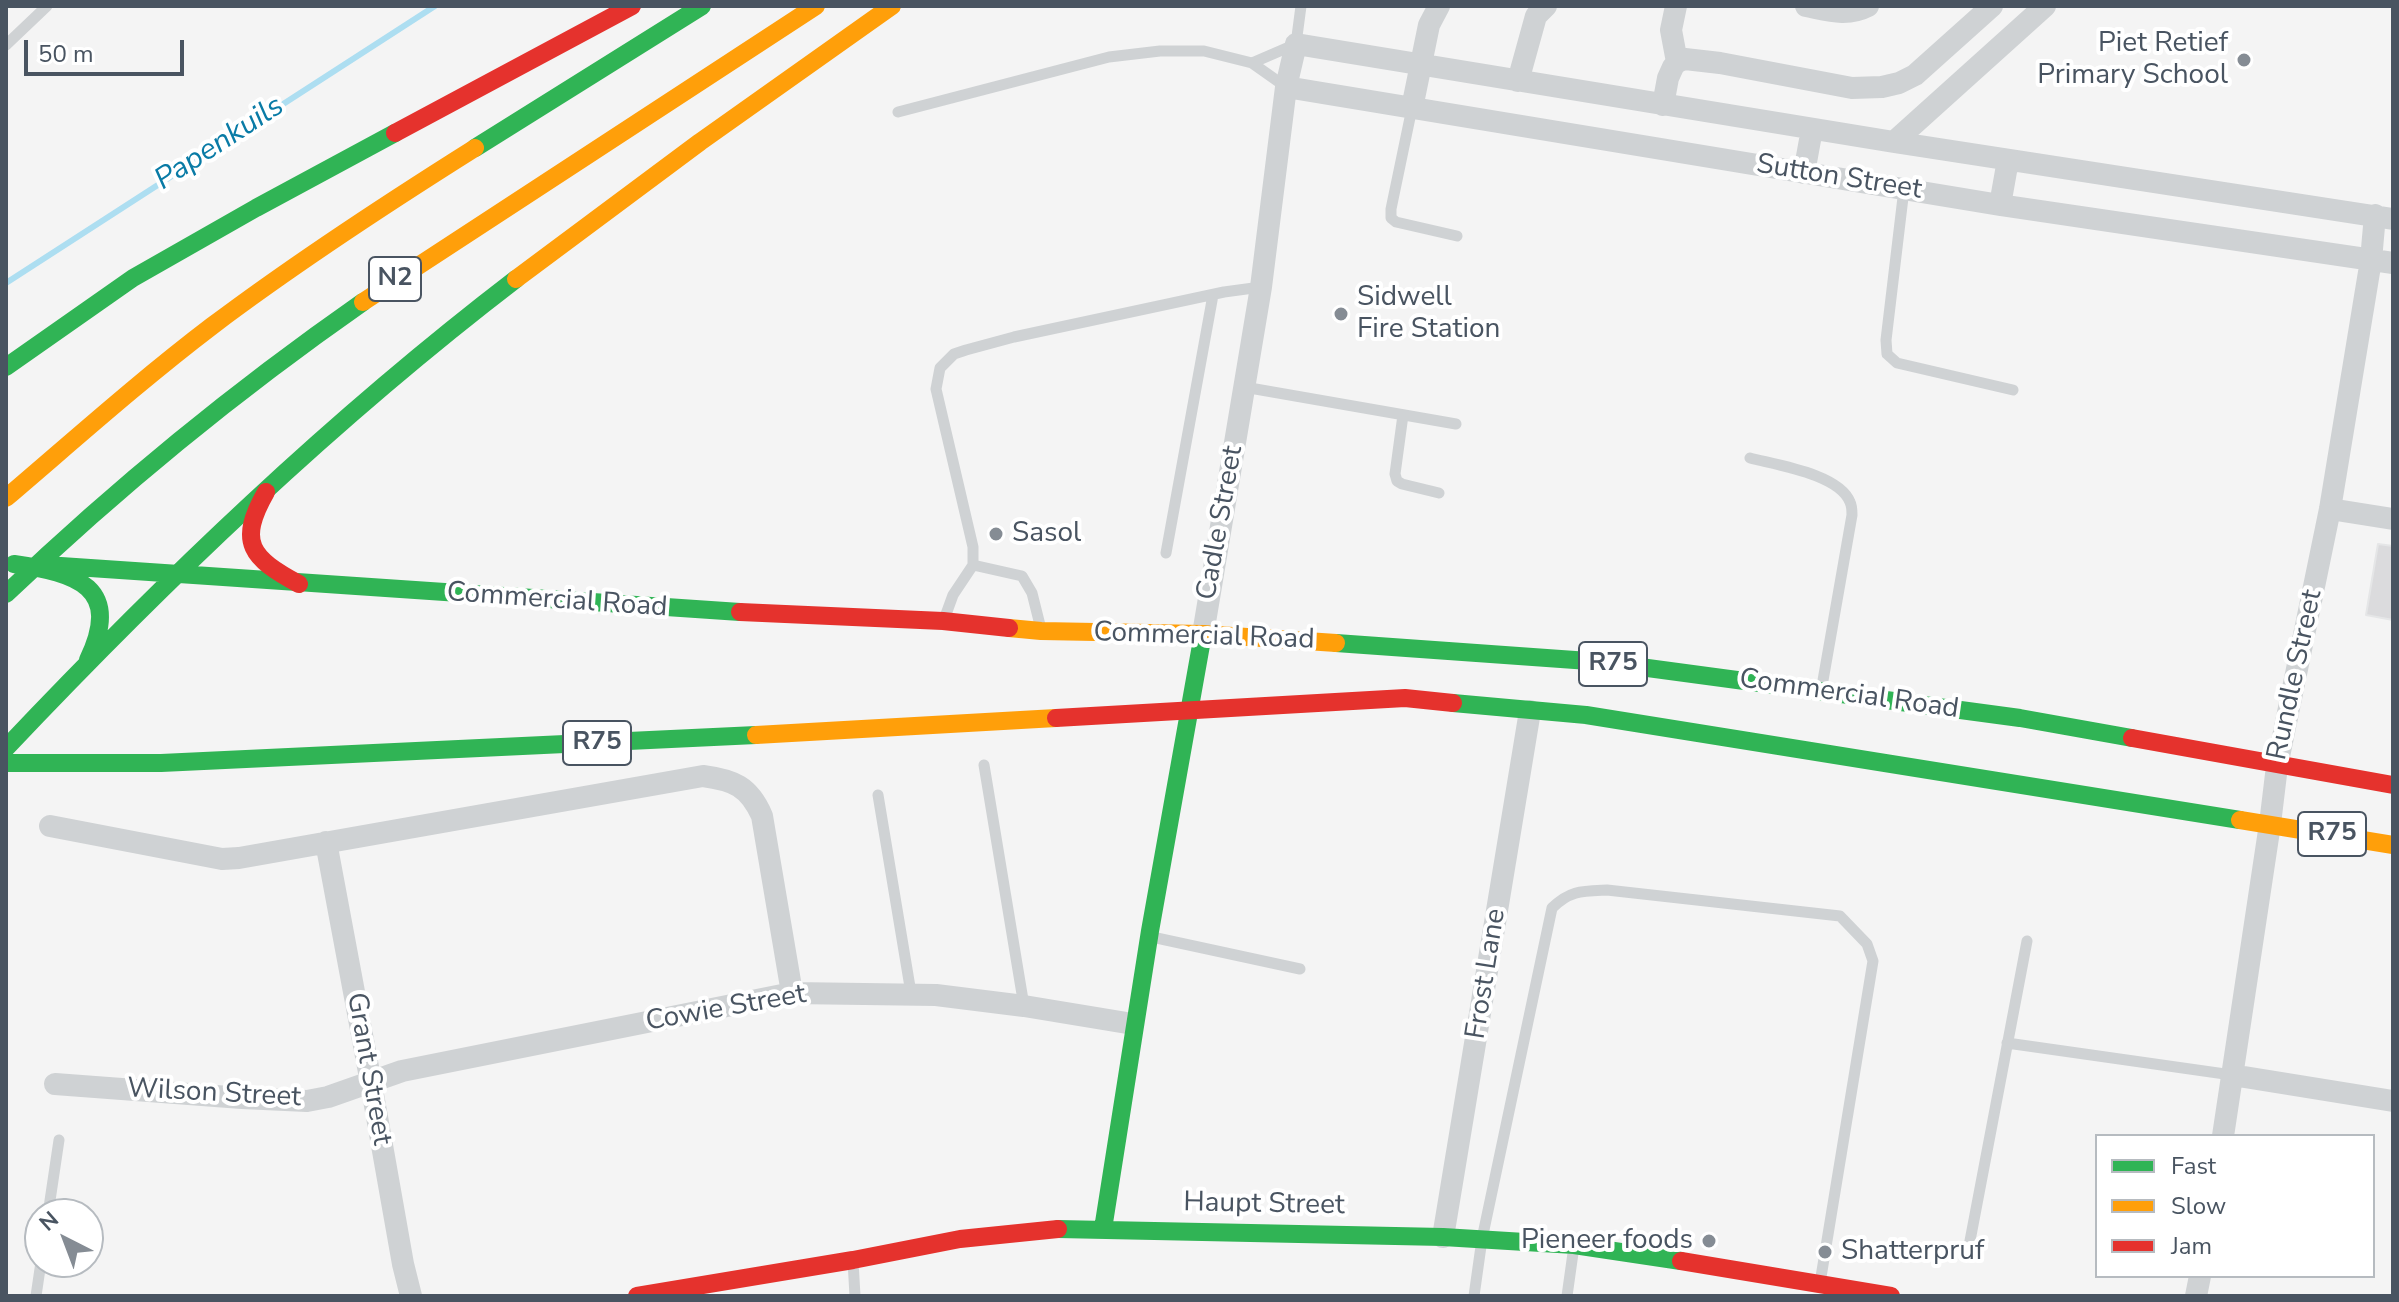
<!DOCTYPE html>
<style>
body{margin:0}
#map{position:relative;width:2399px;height:1302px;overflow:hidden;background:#f4f4f4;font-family:"Nunito Sans",sans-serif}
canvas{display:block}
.frame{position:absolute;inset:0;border:8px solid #495461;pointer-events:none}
.legend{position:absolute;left:2095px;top:1134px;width:280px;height:144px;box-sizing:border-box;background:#fff;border:2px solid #b6bbc0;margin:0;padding:10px 14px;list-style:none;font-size:24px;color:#495461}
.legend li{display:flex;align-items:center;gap:16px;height:40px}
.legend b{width:40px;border:2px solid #b6bbc0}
.north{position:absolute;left:24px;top:1198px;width:80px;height:80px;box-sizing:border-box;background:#fff;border:2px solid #b6bbc0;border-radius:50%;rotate:318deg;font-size:22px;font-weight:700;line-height:32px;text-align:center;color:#495461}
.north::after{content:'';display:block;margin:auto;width:28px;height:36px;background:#858c94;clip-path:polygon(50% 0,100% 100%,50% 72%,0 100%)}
.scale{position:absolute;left:24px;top:40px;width:160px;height:36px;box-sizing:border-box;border:4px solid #495461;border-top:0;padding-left:10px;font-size:24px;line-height:28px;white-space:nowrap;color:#495461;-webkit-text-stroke:6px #fff;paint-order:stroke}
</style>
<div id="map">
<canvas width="2399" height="1302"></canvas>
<div class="frame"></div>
<ul class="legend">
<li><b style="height:10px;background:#30b455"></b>Fast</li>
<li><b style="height:10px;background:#ff9f0a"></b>Slow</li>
<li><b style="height:10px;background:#e5322d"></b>Jam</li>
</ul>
<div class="north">N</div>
<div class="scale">50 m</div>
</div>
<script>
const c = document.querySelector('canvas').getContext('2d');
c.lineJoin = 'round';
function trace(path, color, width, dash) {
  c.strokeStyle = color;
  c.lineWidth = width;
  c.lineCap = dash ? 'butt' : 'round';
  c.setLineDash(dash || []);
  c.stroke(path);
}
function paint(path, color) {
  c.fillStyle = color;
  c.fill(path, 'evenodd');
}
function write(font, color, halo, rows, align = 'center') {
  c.font = font + ' "Nunito Sans",sans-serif';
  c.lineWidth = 8;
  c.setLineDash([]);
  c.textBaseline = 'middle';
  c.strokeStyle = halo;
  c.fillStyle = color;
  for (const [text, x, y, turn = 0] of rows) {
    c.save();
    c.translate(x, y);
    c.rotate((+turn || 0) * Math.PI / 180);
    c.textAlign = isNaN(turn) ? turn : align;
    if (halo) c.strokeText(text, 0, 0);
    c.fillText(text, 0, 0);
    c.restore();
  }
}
const stream = new Path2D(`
 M6 283 435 6`);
const building = new Path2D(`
 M2378 544 2393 546V620L2366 615Z`);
const lane = new Path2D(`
 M6 45 47 6
 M1252 63 1296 44 1301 6
 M1412 108 1391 209V218L1396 222 1457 236
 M898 112 1109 57 1160 51H1204L1252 63 1286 87
 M1904 189 1886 340 1887 354 1897 363 2013 390
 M1244 387 1456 424
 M1403 415 1395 474 1397 481 1402 484 1439 493
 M1750 458C1777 465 1839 474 1850 502 1852 506 1852 510 1852 515L1822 686
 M1166 553 1213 295
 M973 565 1022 576 1032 593 1040 625
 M945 617 953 595 973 565V547L936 389 940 368 954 354 966 350 1014 337 1224 292 1261 287
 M984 765 1024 1006
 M878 795 911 993
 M1152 937 1300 969
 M2007 1043 2232 1075
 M48 1214 59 1140
 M1969 1246 2027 941
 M853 1261 855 1296
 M36 1296 41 1262
 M1474 1296 1482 1239 1552 908C1570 890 1583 891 1607 890L1840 916 1867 944 1873 961 1820 1283
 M1567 1296 1574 1246`);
const street = new Path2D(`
 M1676 6 1671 30 1677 62
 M1806 6C1827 10 1847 17 1868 6
 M1518 81 1536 16 1546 6
 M1286 87 2000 205 2393 263
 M1663 105 1668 78 1673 67 1677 62 1685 59 1720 63 1852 88 1882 87 1899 83 1915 75 1992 6
 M1412 108 1429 25 1439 6
 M1894 142 2045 6
 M1804 173 1812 129
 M2000 205 2008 160
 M2330 509 2393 519
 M1203 634 1261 287 1286 87 1296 44 1894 142 2393 219
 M50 826 222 859 239 858 703 776C733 780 749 786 762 816L792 993
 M326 842 371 1083 403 1264 411 1296
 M2232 1075 2393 1101
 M55 1084 242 1098 307 1101 328 1097 402 1071 792 993 936 995 1024 1006 1133 1024
 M2223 1136 2270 824 2277 766 2330 509 2371 260 2375 215
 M1443 1237 1530 711
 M2196 1296 2200 1276`);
const fast = new Path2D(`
 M475 148 702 6
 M6 367 133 278 256 208 395 133
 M14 564C77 573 123 587 88 660
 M46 565 740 612
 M6 594C117 488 237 390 363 302
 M1336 643 1603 662 2020 718 2132 738
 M1453 703 1586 715 2240 820
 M6 748C165 580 332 420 516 279
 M6 763H161L756 735
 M1058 1229 1443 1237 1574 1245 1681 1261
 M1103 1229 1150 931 1203 634`);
const slow = new Path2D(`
 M516 279 700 142 892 6
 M363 302 816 6
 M6 498C74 440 141 380 212 326 297 262 386 204 475 148
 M1009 628 1041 631 1203 634 1336 643
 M756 735 1056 718
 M2240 820 2393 845`);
const jam = new Path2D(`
 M395 133 632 6
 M266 492C237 543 251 558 299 584
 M740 612 943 621 1009 628
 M1056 718 1405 698 1453 703
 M2132 738 2393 785
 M1681 1261 1891 1296
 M637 1296 853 1260 960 1239 1058 1229`);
const markers = [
 [2244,60,8,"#858c94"],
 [1341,314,8,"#858c94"],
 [996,534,8,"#858c94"],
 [1709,1241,8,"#858c94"],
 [1825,1252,8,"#858c94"]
];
const shields = [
 [395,279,52],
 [1613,664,68],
 [597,743,68],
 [2332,834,68]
];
const shieldNames = [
 ["N2",395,279],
 ["R75",1613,664],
 ["R75",597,743],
 ["R75",2332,834]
];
const poiNames = [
 ["Piet Retief",2228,44,"right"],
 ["Primary School",2228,76,"right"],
 ["Sidwell",1357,298],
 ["Fire Station",1357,330],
 ["Sasol",1012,534],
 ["Pieneer foods",1693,1241,"right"],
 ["Shatterpruf",1841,1252]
];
const streetNames = [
 ["Sutton Street",1839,178,9],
 ["Cadle Street",1221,523,-80],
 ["Commercial Road",557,601,4],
 ["Commercial Road",1204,637,2],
 ["Rundle Street",2296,675,-78],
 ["Commercial Road",1849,695,8],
 ["Frost Lane",1487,974,-81],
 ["Cowie Street",726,1009,-10],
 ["Grant Street",368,1069,80],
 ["Wilson Street",214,1094,3],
 ["Haupt Street",1264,1205,1]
];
const waterNames = [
 ["Papenkuils",220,144,-33]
];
trace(stream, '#addef1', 6);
paint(building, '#dbdbdd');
trace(building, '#e5e6e7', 2);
trace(lane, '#cfd2d4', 11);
trace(street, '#cfd2d4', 22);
trace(fast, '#30b455', 18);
trace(slow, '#ff9f0a', 18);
trace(jam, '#e5322d', 18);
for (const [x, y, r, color] of markers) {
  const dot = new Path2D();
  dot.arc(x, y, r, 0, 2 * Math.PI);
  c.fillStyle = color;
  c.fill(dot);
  trace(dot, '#fff', 3);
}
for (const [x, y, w] of shields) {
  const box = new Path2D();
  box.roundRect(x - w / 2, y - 22, w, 44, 6);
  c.fillStyle = '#fff';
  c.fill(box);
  trace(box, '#495461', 2);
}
write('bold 26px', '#495461', null, shieldNames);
write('28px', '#495461', '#fff', poiNames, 'left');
write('28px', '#495461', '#fff', streetNames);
write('italic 30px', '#097ba6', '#fff', waterNames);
</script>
